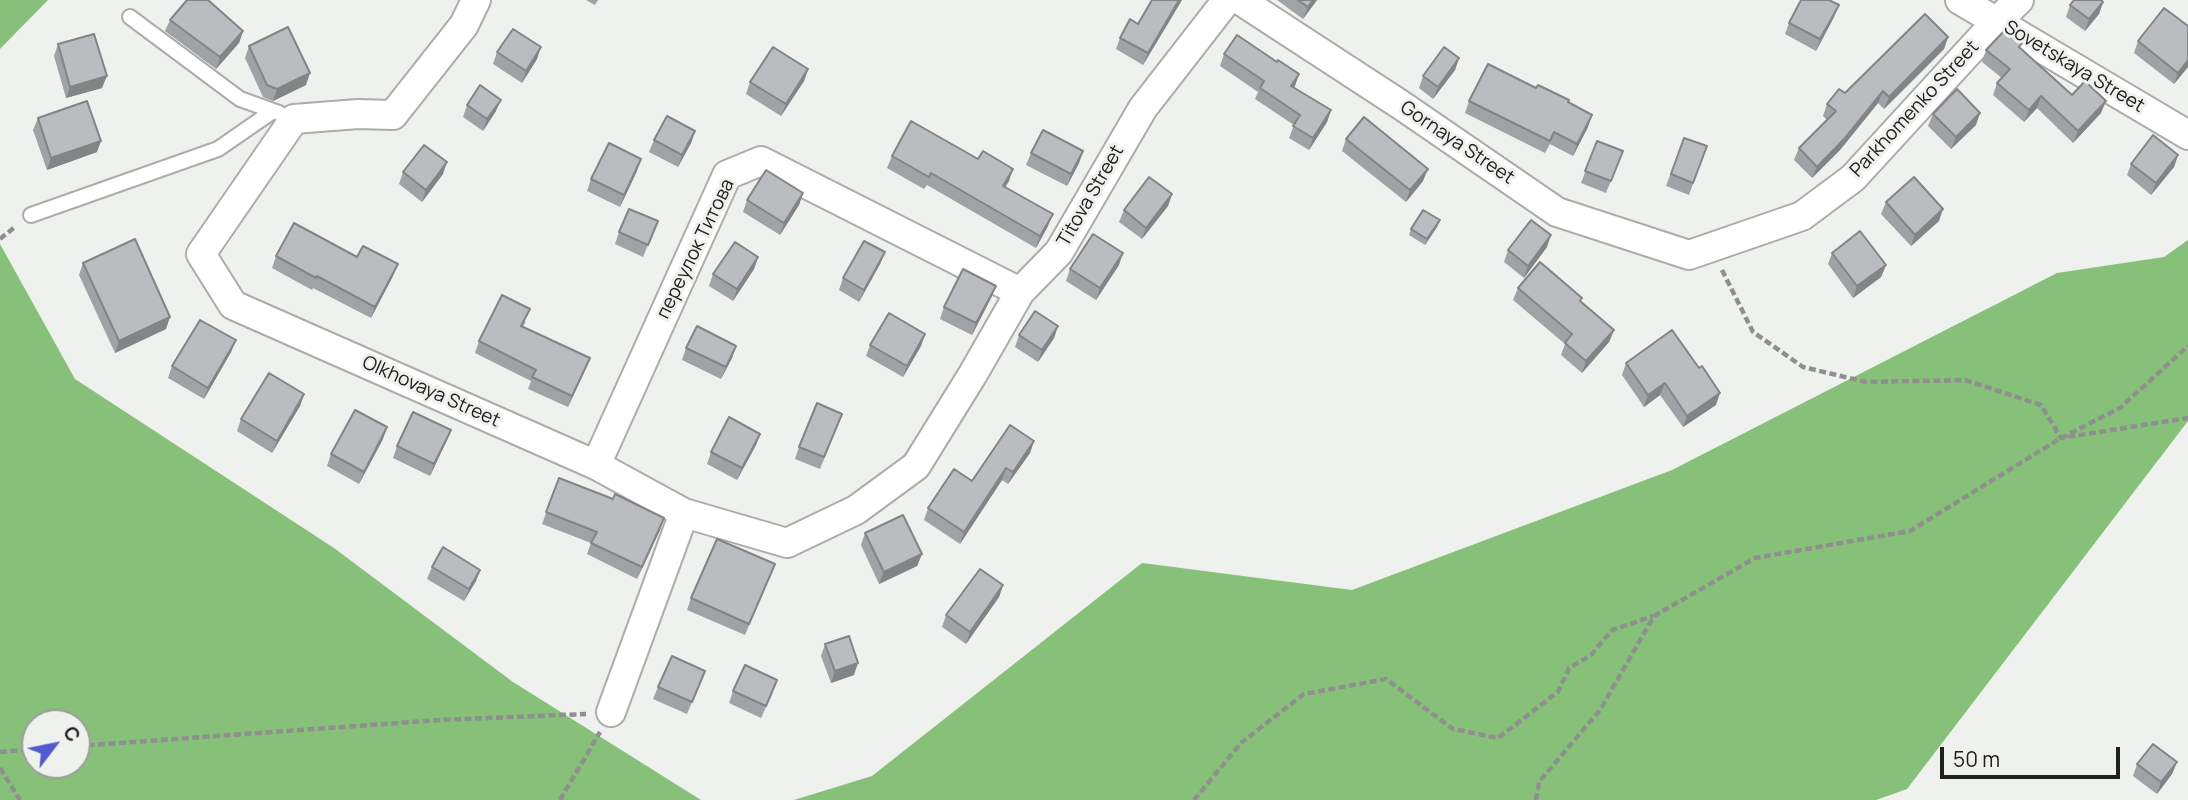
<!DOCTYPE html>
<meta charset="utf-8">
<style>
body{margin:0}
#map{position:relative;width:2188px;height:800px;overflow:hidden;background:#eef1ed;font-family:Manrope,sans-serif}
canvas{display:block}
.north{position:absolute;left:21px;top:709px;width:70px;height:70px;box-sizing:border-box;background:#eef1ed;border:2px solid #9c9e9b;border-radius:50%;rotate:58deg;font-size:19px;font-weight:700;line-height:28px;text-align:center;color:#20211f}
.north::after{content:'';display:block;margin:auto;width:24px;height:32px;background:#505bd1;clip-path:polygon(50% 0,100% 100%,50% 72%,0 100%)}
.scale{position:absolute;left:1940px;top:747px;width:180px;height:32px;box-sizing:border-box;border:4px solid #20211f;border-top:0;padding-left:9px;font-size:21px;line-height:24px;white-space:nowrap;color:#20211f;-webkit-text-stroke:5px #eef1ed;paint-order:stroke}
</style>
<div id="map">
<canvas width="2188" height="800"></canvas>
<div class="north">С</div>
<div class="scale">50 m</div>
</div>
<script>
const c = document.querySelector('canvas').getContext('2d');
c.lineJoin = 'round';
function paint(path, color) {
  c.fillStyle = color;
  c.fill(path, 'evenodd');
}
function trace(path, color, width, dash) {
  c.strokeStyle = color;
  c.lineWidth = width;
  c.lineCap = dash ? 'butt' : 'round';
  c.setLineDash(dash || []);
  c.stroke(path);
}
function write(font, color, halo, rows, align = 'center') {
  c.font = font + ' Manrope,sans-serif';
  c.lineWidth = 6;
  c.setLineDash([]);
  c.textBaseline = 'middle';
  c.strokeStyle = halo;
  c.fillStyle = color;
  for (const [text, x, y, turn = 0] of rows) {
    c.save();
    c.translate(x, y);
    c.rotate((+turn || 0) * Math.PI / 180);
    c.textAlign = isNaN(turn) ? turn : align;
    if (halo) c.strokeText(text, 0, 0);
    c.fillText(text, 0, 0);
    c.restore();
  }
}
const forest = new Path2D(`
 M0 0H48L0 49Z
 M2188 240V421L1907 789 1876 800H794L872 776 1142 563 1352 590 1672 470 2057 273 2164 257Z
 M0 244 75 379 334 548 513 682 701 800H0ZM35 723H77V765H35Z`);
const path = new Path2D(`
 M0 239 16 226
 M1722 270 1753 332 1803 367 1866 382 1965 380 2041 405 2061 438 2188 418
 M77 746 440 720 586 714
 M0 752 35 749
 M0 768 20 800
 M560 800 600 732
 M1194 800 1241 743 1304 694 1386 679 1453 729 1498 738 1558 692 1569 668 1591 655 1612 630 1653 616
 M1536 800 1539 782 1600 710 1654 616 1755 558 1910 531 2061 438 2120 408 2188 346`);
const service = new Path2D(`
 M130 17 240 99 279 113
 M31 215 218 149 273 111`);
const minor = new Path2D(`
 M476 0 464 25 393 115 358 114 294 119 201 254 233 305 596 465 684 513 787 543 856 510 916 466 973 374 1020 292 1059 252 1143 108 1227 0
 M1240 0 1401 105 1557 212 1689 255 1802 216 1853 178 1997 21 2019 0
 M1960 0 2188 135
 M596 465 727 175 761 161 1020 292
 M611 712 684 513`);
const wall = new Path2D(`
 M586 0H598L595 5Z
 M1182 0 1143 65 1116 49 1120 38 1138 24Z
 M1277 0H1317L1303 19Z
 M2103 2 2099 14 2085 31 2066 17 2070 5Z
 M1834 17 1816 51 1785 34 1789 23Z
 M170 20 243 31 239 43 216 69 165 31Z
 M2188 26V67L2174 84 2134 53 2138 41Z
 M1948 37 1944 49 1884 109 1878 103 1840 150 1812 178 1794 160 1799 148 1827 120 1823 116 1827 104Z
 M58 44 102 88 66 98 54 56Z
 M249 46 306 85 273 101 263 97 245 58Z
 M2020 49 2072 95 2101 113 2073 143 2037 108 2024 122 1993 95 1997 83 2002 78 1982 62 1986 50Z
 M497 52 537 59 522 83 493 64Z
 M1224 54 1277 62 1299 74 1294 87 1331 110 1327 122 1309 150 1289 138 1294 125 1255 99 1258 92 1220 66Z
 M1459 58 1455 70 1433 99 1419 88 1423 76Z
 M808 69 804 81 781 116 746 94 750 82Z
 M1536 88 1568 102 1588 127 1573 156 1550 144 1545 153 1465 113 1469 101Z
 M467 105 496 111 483 131 463 117Z
 M1933 114 1976 125 1951 149 1928 126Z
 M38 118 97 152 47 170 33 130Z
 M695 131 691 143 678 167 649 152 654 140Z
 M1684 138 1707 146 1689 195 1666 186Z
 M1346 139 1423 181 1406 202 1342 151Z
 M1597 141 1623 151 1606 193 1581 183Z
 M1083 151 1079 163 1067 186 1026 165 1031 153Z
 M2178 155 2174 167 2151 195 2127 175 2131 164Z
 M892 156 978 159 1013 169 1005 187 1048 226 1036 248 927 185 924 189 887 168Z
 M637 171 620 207 587 191 591 179Z
 M403 172 443 174 422 202 399 184Z
 M803 193 799 205 780 235 743 212 747 200Z
 M1172 194 1168 206 1142 239 1119 222 1124 210Z
 M1886 202 1939 221 1911 246 1881 214Z
 M1440 220 1437 227 1425 245 1409 235 1411 229Z
 M658 221 643 257 615 244 619 232Z
 M1547 247 1524 278 1504 262 1508 250Z
 M885 252 880 264 859 302 839 290 843 278Z
 M1832 253 1886 265 1881 277 1853 298 1828 264Z
 M276 256 357 257 393 276 371 318 313 288 312 290 272 268Z
 M758 257 754 269 733 301 709 286 713 274Z
 M83 263 166 329 115 353 79 275Z
 M1119 265 1096 300 1066 281 1070 269Z
 M996 286 991 298 972 335 940 319 944 307Z
 M1518 288 1581 302 1614 330 1609 342 1582 373 1561 355 1565 344 1513 300Z
 M526 321 523 327 585 370 568 407 528 389 531 381 475 353 479 341Z
 M1058 326 1054 338 1038 362 1015 347 1019 335Z
 M925 334 921 346 903 377 866 356 870 345Z
 M236 340 231 352 204 399 168 378 172 366Z
 M736 346 732 358 721 379 682 360 686 348Z
 M1626 363 1716 405 1683 427 1660 395 1644 407 1622 375Z
 M304 394 300 406 272 453 237 431 241 419Z
 M842 414 820 469 795 459 799 447Z
 M451 430 446 442 430 476 393 458 397 446Z
 M760 434 756 445 737 480 707 464 711 452Z
 M383 439 359 484 327 466 331 454Z
 M1034 441 1030 453 1008 484 1002 480 960 544 924 520 928 508Z
 M559 478 664 518 660 530 637 579 587 554 591 543 542 524Z
 M865 533 922 554 917 566 879 584 861 545Z
 M432 567 480 570 476 581 464 601 427 579Z
 M770 576 745 635 687 610 691 598Z
 M1003 585 999 597 966 644 942 627 946 615Z
 M825 644 854 675 831 683 821 656Z
 M705 671 687 714 653 699 658 687Z
 M733 691 773 692 761 718 729 703Z
 M2177 762 2172 774 2157 794 2133 776 2137 764Z`);
const shadedWall = new Path2D(`
 M1179 0H1182L1143 65 1148 53Z
 M1313 0H1317L1303 19 1308 7Z
 M2103 2 2099 14 2085 31 2089 19Z
 M1839 5 1834 17 1816 51 1820 39Z
 M243 31 239 43 216 69 220 57Z
 M1948 37 1944 49 1884 109 1889 97Z
 M541 47 537 59 522 83 526 71Z
 M1459 58 1455 70 1433 99 1438 87Z
 M2188 60V67L2174 84 2178 73Z
 M808 69 804 81 781 116 786 104Z
 M310 73 306 85 273 101 277 89Z
 M1299 74 1295 86 1287 98 1291 86Z
 M107 76 102 88 66 98 70 87Z
 M1883 91 1878 103 1840 150 1812 178 1817 167Z
 M2041 96 2037 108 2024 122 2029 110Z
 M501 100 496 111 483 131 487 119Z
 M2106 101 2101 113 2073 143 2078 131Z
 M1331 110 1327 122 1309 150 1313 138Z
 M1980 113 1976 125 1951 149 1956 137Z
 M1592 115 1588 127 1573 156 1577 144Z
 M695 131 691 143 678 167 682 155Z
 M101 141 97 152 47 170 51 158Z
 M1083 151 1079 163 1067 186 1071 174Z
 M2178 155 2174 167 2151 195 2156 183Z
 M641 159 637 171 620 207 624 195Z
 M447 162 443 174 422 202 426 190Z
 M1013 169 1009 181 999 198 1003 186Z
 M1428 169 1423 181 1406 202 1410 190Z
 M803 193 799 205 780 235 784 223Z
 M1172 194 1168 206 1142 239 1146 228Z
 M1943 209 1939 221 1911 246 1915 235Z
 M1053 214 1048 226 1036 248 1040 236Z
 M1440 220 1437 227 1425 245 1427 239Z
 M1551 235 1547 247 1524 278 1528 266Z
 M885 252 880 264 859 302 864 290Z
 M1123 253 1119 265 1096 300 1100 288Z
 M758 257 754 269 733 301 737 289Z
 M398 264 393 276 371 318 375 307Z
 M1886 265 1881 277 1853 298 1857 286Z
 M996 286 991 298 972 335 976 323Z
 M170 317 166 329 115 353 119 341Z
 M1058 326 1054 338 1038 362 1042 350Z
 M1614 330 1609 342 1582 373 1586 361Z
 M925 334 921 346 903 377 907 366Z
 M236 340 231 352 204 399 208 388Z
 M736 346 732 358 721 379 726 367Z
 M590 358 585 370 568 407 572 396Z
 M1665 383 1660 395 1644 407 1648 395Z
 M1720 393 1716 405 1683 427 1687 416Z
 M304 394 300 406 272 453 277 441Z
 M387 427 383 439 359 484 364 472Z
 M451 430 446 442 430 476 434 464Z
 M760 434 756 445 737 480 742 468Z
 M1034 441 1030 453 1008 484 1013 472Z
 M1006 468 1002 480 960 544 964 532Z
 M664 518 660 530 637 579 642 567Z
 M922 554 917 566 879 584 884 572Z
 M480 570 476 581 464 601 469 589Z
 M1003 585 999 597 966 644 970 632Z
 M858 663 854 675 831 683 835 671Z
 M2177 762 2172 774 2157 794 2161 782Z`);
const building = new Path2D(`
 M187 0H208L243 31 220 57 170 20Z
 M1152 0H1179L1148 53 1120 38 1130 19 1138 24Z
 M1298 0H1313L1308 7Z
 M1801 0H1829L1839 5 1820 39 1789 23Z
 M2074 0H2101L2103 2 2089 19 2070 5Z
 M2164 8 2188 26V60L2178 73 2138 41Z
 M1925 14 1948 37 1889 97 1883 91 1845 138 1817 167 1799 148 1836 111 1827 104 1839 89 1845 93Z
 M288 27 310 73 277 89 267 85 249 46Z
 M513 29 541 47 526 71 497 52Z
 M2004 31 2023 42 2019 47 2072 95 2085 81 2106 101 2078 131 2041 96 2029 110 1997 83 2010 69 1986 50Z
 M94 34 107 76 70 87 58 44Z
 M1237 35 1277 62 1278 60 1299 74 1291 86 1331 110 1313 138 1293 126 1300 115 1260 88 1264 81 1224 54Z
 M773 47 808 69 786 104 750 82Z
 M1444 47 1459 58 1438 87 1423 76Z
 M1488 64 1536 88 1538 85 1569 100 1568 102 1592 115 1577 144 1554 132 1550 141 1469 101Z
 M480 85 501 100 487 119 467 105Z
 M1957 89 1980 113 1956 137 1933 114Z
 M87 101 101 141 51 158 38 118Z
 M667 116 695 131 682 155 654 140Z
 M1364 117 1428 169 1410 190 1346 139Z
 M911 121 978 159 983 151 1013 169 1003 186 1053 214 1040 236 931 173 929 177 892 156Z
 M1043 130 1083 151 1071 174 1031 153Z
 M2153 135 2178 155 2156 183 2131 164Z
 M1684 138 1707 146 1693 183 1671 174Z
 M1597 141 1623 151 1611 181 1585 171Z
 M609 143 641 159 624 195 591 179Z
 M424 145 447 162 426 190 403 172Z
 M766 170 803 193 784 223 747 200Z
 M1149 177 1172 194 1146 228 1124 210Z
 M1914 177 1943 209 1915 235 1886 202Z
 M629 209 658 221 648 245 619 232Z
 M1423 210 1440 220 1427 239 1411 229Z
 M1531 220 1551 235 1528 266 1508 250Z
 M294 223 357 257 363 246 398 264 375 307 317 276 316 278 276 256Z
 M1860 231 1886 265 1857 286 1832 253Z
 M1093 234 1123 253 1100 288 1070 269Z
 M135 239 170 317 119 341 83 263Z
 M864 241 885 252 864 290 843 278Z
 M735 242 758 257 737 289 713 274Z
 M1540 262 1582 298 1580 301 1614 330 1586 361 1565 343 1572 334 1518 288Z
 M963 269 996 286 976 323 944 307Z
 M502 295 530 309 521 326 590 358 572 396 532 377 536 370 479 341Z
 M1035 311 1058 326 1042 350 1019 335Z
 M889 313 925 334 907 366 870 345Z
 M200 320 236 340 208 388 172 366Z
 M697 326 736 346 726 367 686 348Z
 M1672 330 1699 368 1702 366 1720 393 1687 416 1665 383 1648 395 1626 363Z
 M269 373 304 394 277 441 241 419Z
 M817 403 842 414 824 457 799 447Z
 M355 410 387 427 364 472 331 454Z
 M413 412 451 430 434 464 397 446Z
 M729 417 760 434 742 468 711 452Z
 M1010 425 1034 441 1013 472 1006 468 964 532 928 508 954 469 972 481Z
 M559 478 613 499 615 494 664 518 642 567 591 543 597 532 546 512Z
 M903 515 922 554 884 572 865 533Z
 M717 539 775 564 749 624 691 598Z
 M443 547 480 570 469 589 432 567Z
 M980 569 1003 585 970 632 946 615Z
 M849 636 858 663 835 671 825 644Z
 M672 656 705 671 692 702 658 687Z
 M745 665 777 680 766 706 733 691Z
 M2153 744 2177 762 2161 782 2137 764Z`);
const streetNames = [
 ["Sovetskaya Street",2074,67,31],
 ["Parkhomenko Street",1915,109,-47],
 ["Gornaya Street",1457,143,34],
 ["Titova Street",1091,196,-60],
 ["переулок Титова",696,249,-64],
 ["Olkhovaya Street",431,392,24]
];
paint(forest, '#87c079');
trace(service, '#abadaa', 18);
trace(minor, '#abadaa', 32);
trace(path, '#8e908d', 4.5, [7, 3.5]);
trace(service, '#fff', 14);
trace(minor, '#fff', 28);
paint(wall, '#a1a2a5');
paint(shadedWall, '#838486');
paint(building, '#bbbcc0');
trace(building, '#838486', 2);
write('19px', '#20211f', '#eef1ed', streetNames);
</script>
